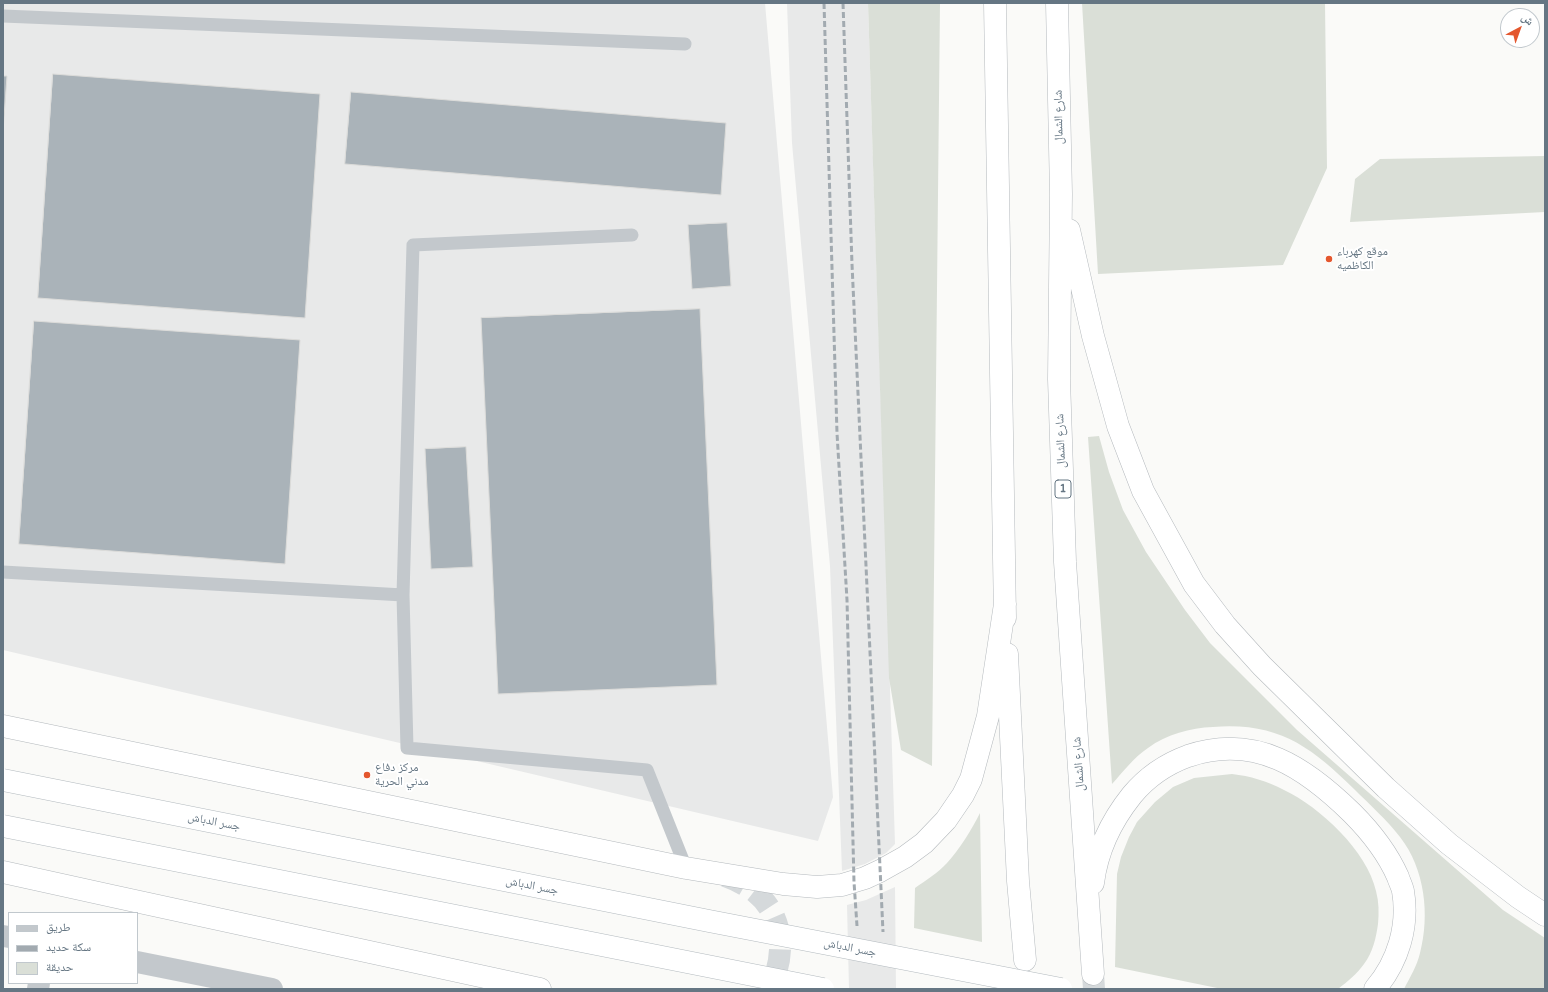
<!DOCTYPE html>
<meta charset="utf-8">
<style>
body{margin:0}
#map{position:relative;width:1548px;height:992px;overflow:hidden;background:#fafaf8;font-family:"Varela Round","Noto Naskh Arabic",sans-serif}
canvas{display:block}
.frame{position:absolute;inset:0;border:4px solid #657683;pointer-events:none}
.legend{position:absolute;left:8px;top:912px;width:130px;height:72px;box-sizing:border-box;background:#fff;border:1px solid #c1c8cd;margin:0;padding:5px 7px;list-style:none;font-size:12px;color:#657683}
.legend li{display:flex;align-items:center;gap:8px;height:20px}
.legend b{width:20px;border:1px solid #c1c8cd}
.north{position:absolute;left:1500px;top:8px;width:40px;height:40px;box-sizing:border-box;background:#fff;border:1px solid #c1c8cd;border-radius:50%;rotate:41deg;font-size:11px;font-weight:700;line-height:16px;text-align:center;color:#657683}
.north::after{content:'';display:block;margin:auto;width:14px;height:18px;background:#e4572e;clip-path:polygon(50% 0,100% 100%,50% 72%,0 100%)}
</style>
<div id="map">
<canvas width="1548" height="992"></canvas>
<div class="frame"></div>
<ul class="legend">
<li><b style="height:5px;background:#c3c8cc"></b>طريق</li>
<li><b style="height:5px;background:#a2aab0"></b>سكة حديد</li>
<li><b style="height:11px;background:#dadfd7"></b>حديقة</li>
</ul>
<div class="north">ش</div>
</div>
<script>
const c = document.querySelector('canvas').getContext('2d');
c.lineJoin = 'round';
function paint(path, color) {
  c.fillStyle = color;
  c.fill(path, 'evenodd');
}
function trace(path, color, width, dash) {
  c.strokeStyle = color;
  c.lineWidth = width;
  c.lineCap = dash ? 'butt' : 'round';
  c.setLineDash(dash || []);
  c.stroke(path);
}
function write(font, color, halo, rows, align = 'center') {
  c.font = font + ' "Varela Round","Noto Naskh Arabic",sans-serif';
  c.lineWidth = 4;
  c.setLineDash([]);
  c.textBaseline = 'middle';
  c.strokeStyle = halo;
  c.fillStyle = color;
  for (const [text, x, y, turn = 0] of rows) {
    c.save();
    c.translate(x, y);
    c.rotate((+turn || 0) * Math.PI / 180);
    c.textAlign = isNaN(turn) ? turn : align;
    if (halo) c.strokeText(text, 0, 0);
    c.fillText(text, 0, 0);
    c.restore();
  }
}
const built = new Path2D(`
 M3 3H765L833 797 818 841 3 650Z
 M787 3H868L895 844 886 853 865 864 842 871 830 566 792 143Z
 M895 887 896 989H849L847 905 866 900Z`);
const green = new Path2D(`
 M868 3H940L932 766 901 750 889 678Z
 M1082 3H1325L1327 168 1283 265 1098 274Z
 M1545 156V212L1350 222 1355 179 1380 159Z
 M1099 436 1109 472 1123 510 1146 552 1185 610 1210 643 1297 730 1503 910 1545 938V989H1404C1410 977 1417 966 1420 953 1430 915 1425 869 1400 837 1387 820 1370 805 1354 789 1310 746 1278 722 1213 727 1190 728 1167 734 1148 748 1134 757 1123 772 1112 784L1088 437Z
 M1232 774C1250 776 1267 781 1284 790 1320 807 1367 851 1376 891 1379 902 1379 913 1378 924 1376 938 1373 952 1364 964 1357 974 1348 981 1338 989H1222L1115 967 1117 874 1121 857 1129 837 1137 822 1155 802 1173 787 1194 778Z
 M980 813 982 942 914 928 915 888C926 880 938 873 947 863 959 850 972 829 980 813Z`);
const building = new Path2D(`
 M53 74 320 94 305 318 38 298Z
 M3 76H7L3 131Z
 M351 92 726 123 721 195 345 164Z
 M727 223 731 286 692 289 688 225Z
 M700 309 717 685 498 694 481 318Z
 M34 321 300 340 285 564 19 544Z
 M466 447 473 567 431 569 425 449Z`);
const highwayTunnel = new Path2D(`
 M725 876C736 880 746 885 755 892 785 916 786 958 769 989
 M1093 974 1094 989`);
const lane = new Path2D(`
 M3 16 685 44
 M632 235 413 245 403 595 407 748 647 770 686 868
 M3 572 403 595`);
const street = new Path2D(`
 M3 936 9 937
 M137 962 272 989
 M38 989 39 983`);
const highway = new Path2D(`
 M995 3 1005 618
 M1057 3 1061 194 1059 379 1065 562 1093 974
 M1069 230 1093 336 1118 426 1143 491 1194 584 1225 625 1262 666 1386 788 1449 844 1518 897 1545 915
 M1007 654 1018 881 1025 960
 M3 726 686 868 783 884 817 887 842 885 865 878 880 871 905 857 924 843 946 820 963 795 971 779 988 716 1005 604
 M3 872C182 912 362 949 540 989
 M1093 883C1097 851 1112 820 1132 795 1147 777 1166 764 1188 756 1256 733 1306 768 1352 813 1371 832 1387 852 1398 877 1399 881 1402 886 1403 891 1409 926 1398 962 1375 989`);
const rail = new Path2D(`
 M824 3 837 433 847 600 854 882 857 926
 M843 3 852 264 883 932`);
const secondaryBridge = new Path2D(`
 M3 780 709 921 1061 989
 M3 826 823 989`);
const markers = [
 [1329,259,4,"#e4572e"],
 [367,775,4,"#e4572e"]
];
const shields = [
 [1063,489,16]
];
const shieldNames = [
 ["1",1063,489]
];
const streetNames = [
 ["شارع الشمال",1059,117,-91],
 ["شارع الشمال",1061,441,-92],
 ["شارع الشمال",1079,764,-94],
 ["جسر الدباش",214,822,11],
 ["جسر الدباش",532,886,11],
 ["جسر الدباش",850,948,11]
];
const poiNames = [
 ["موقع كهرباء",1337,252],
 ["الكاظميه",1337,266],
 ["مركز دفاع",375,768],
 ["مدني الحرية",375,782]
];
paint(built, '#e8e9e9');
paint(green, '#dadfd7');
paint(building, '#aab3b9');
trace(building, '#dcdcda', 1);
trace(highwayTunnel, '#d5d9db', 22, [22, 11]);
trace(highway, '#b4b9bd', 23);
trace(lane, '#c3c8cc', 13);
trace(street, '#c3c8cc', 22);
trace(highway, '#fff', 22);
trace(rail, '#a2aab0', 3, [6, 3]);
trace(secondaryBridge, '#b3babf', 23, []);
trace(secondaryBridge, '#fff', 22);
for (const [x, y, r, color] of markers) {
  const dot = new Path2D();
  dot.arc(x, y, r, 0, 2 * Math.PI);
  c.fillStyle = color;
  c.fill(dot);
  trace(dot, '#fff', 1.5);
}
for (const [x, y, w] of shields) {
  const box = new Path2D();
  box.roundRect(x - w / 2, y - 9, w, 18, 3);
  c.fillStyle = '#fff';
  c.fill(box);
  trace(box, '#657683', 1);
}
write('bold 11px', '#657683', null, shieldNames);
write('12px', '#657683', '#fff', streetNames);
write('12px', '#657683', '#fff', poiNames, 'left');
</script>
